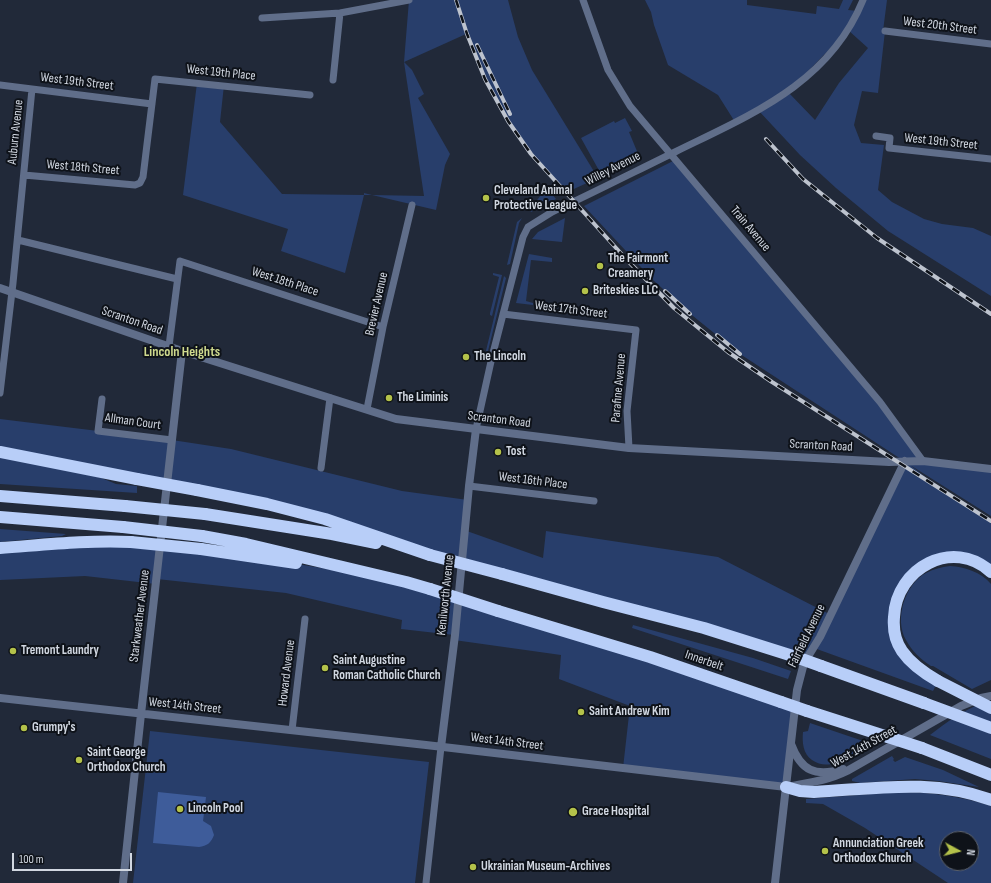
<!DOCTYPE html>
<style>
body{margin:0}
#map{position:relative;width:991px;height:883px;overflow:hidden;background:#212939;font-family:"Sofia Sans Condensed",sans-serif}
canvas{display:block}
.north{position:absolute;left:939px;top:831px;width:40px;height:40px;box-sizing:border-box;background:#0e1219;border:1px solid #5c6169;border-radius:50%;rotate:97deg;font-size:11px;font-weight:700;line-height:16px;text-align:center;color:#d1d7e1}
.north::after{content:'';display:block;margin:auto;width:14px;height:18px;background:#b4c24a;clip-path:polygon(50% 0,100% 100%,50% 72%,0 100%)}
.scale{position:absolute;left:12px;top:853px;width:120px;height:18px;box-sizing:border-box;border:2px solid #d1d7e1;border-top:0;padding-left:5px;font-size:12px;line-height:14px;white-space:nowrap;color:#d1d7e1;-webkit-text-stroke:3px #0e1219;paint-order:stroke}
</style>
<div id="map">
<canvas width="991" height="883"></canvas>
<div class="north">N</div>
<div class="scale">100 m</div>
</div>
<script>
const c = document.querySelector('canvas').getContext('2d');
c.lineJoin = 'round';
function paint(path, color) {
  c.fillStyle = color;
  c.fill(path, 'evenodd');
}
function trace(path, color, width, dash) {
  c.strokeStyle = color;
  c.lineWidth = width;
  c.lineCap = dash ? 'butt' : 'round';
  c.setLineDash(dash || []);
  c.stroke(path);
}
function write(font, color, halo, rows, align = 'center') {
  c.font = font + ' "Sofia Sans Condensed",sans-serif';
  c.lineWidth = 4;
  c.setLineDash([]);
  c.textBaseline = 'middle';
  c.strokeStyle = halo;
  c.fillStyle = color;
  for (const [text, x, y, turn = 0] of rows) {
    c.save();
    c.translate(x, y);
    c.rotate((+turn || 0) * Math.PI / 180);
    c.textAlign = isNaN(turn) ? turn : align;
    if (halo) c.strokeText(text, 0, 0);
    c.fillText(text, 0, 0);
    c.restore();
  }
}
const green = new Path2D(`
 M409 0H508L518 37 532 70 598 178 565 193C545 169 524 147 508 120 491 93 478 64 466 34L404 62 412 70 424 94 418 98 450 154 445 165 436 210 372 195H364L345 273 281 251 288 229 183 195 197 83 224 85 220 122 282 194 364 195V193L372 195 424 196 404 62Z
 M645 0H747V5L816 14 817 6 839 9 843 0H853L848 10 858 11 863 0H887L883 31H885L878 93 862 91 854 125 861 143 884 145 878 190 892 202 924 219 942 224 973 228 991 236V296L888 231 836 188 800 155 758 110 735 122 718 95 668 65 654 25 651 12ZM848 30 868 48 839 83 815 120 788 92Z
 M625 118 632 131 629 132 639 156 601 174 581 138 614 121 615 123Z
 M675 160 880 402 923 461 991 469V516L910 465 942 490 991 521V572L986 567 941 559 901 588 897 643 938 681 933 691 814 648 806 660 325 519 0 452V419L172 440 231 449 402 491 468 500 464 530 543 558 546 531 718 557 831 615 904 461 740 354 693 316 653 280 584 206Z
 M546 187 556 199 531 212 530 210 543 192 544 188Z
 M522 218 519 223 510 264 507 265 517 222Z
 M565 218 562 242 532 239 538 232Z
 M529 254 552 258V262L531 260 526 301 533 303V305L516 303Z
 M493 273 502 275 492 316 490 315V313L499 277 493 275Z
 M504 276 506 278 486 359H484Z
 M0 457 99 477 116 484 137 486V493L0 484Z
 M0 529 66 534 62 536 0 542Z
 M106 542 255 557 406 582 795 706 786 787 623 768 630 706 559 679 561 655 454 640V635L401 629 402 620 286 593 157 579 156 584 85 576 0 580V548Z
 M950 566C965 567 981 572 991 584V680L972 689 933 666H931C920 659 912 651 906 640 894 619 905 584 926 573 934 569 941 567 950 566Z
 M633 625 753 658 791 671 788 679 632 628Z
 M983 703H991V759L930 735C947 722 963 710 983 703Z
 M810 723 869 743C853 752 832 774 812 760 803 754 802 742 803 732L808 731Z
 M150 731 429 762 415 883H133Z
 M892 756 894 759 893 760 895 762 905 757 943 770 979 787 938 781 915 779 860 783 852 781V779Z
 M897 792C930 792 960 796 991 806V883H948L865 828 823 804 806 803V799ZM947 839H971V863H947Z`);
const water = new Path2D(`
 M158 792 206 797 203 821 211 826 214 835C211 843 207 846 199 847L153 843Z`);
const minor = new Path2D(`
 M583 0 608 70 630 106 880 402 923 461
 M262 18 340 13 409 0
 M885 31 991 44
 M333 80 340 13
 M0 85 152 104
 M876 136 890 138 889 148 991 159
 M24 175 135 185 140 183 143 177 155 79 310 95
 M18 240 177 279
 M503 314 636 330 627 411 629 448
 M169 346 180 261 383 327
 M0 393 13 283 32 89
 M102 399 98 431 172 440
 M367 409 383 327 412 205
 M476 429 492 357 523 237 528 227 552 212C593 193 634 172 675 152 750 115 829 84 863 0
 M321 468 330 398
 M469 486 594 501
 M292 730 305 619
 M426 883 441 747`);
const tertiary = new Path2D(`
 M0 288 182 351 396 419 629 448 889 462 923 461 991 469
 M0 698 426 745 786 787C807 783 827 781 847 771L961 706 981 698 991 696
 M791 744C801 771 815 777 843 769
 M441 747 455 635 469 486 476 429
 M123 883 141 714 182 351
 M775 883 797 690 804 663 820 637 905 461`);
const motorway = new Path2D(`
 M0 452 137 479
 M197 490 267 504 325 519 430 555
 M0 496 125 506
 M205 514 332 534 376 543
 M0 517 123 527
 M202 536 246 544 406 582 430 589
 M0 548C43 545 87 540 131 542
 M201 549 296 563
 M502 574 603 602 704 628 796 657
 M498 611 650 657 781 702
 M821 666 924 703
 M938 681C924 673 911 664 902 651 895 641 893 629 894 617 896 568 953 537 991 572
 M807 711 888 737
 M922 748 991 775
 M786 787 800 791 814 792C874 789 932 778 991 800`);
const rail = new Path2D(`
 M456 0 467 34 485 79 508 121 531 154 626 259 674 308 728 352 772 382 991 521
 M477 45 510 114
 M766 139 803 179 877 238 991 314
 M665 291 690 314
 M717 335 740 354`);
const motorwayBridge = new Path2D(`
 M137 479 197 490
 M125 506 205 514
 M123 527 202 536
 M131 542 201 549
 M430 555 502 574
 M430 589 498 611
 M796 657 821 666
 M938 681 991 708
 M781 702 807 711
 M924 703 991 728
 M888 737 922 748`);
const markers = [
 [486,198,4,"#b4c24a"],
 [600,266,4,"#b4c24a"],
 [585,291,4,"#b4c24a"],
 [466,357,4,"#b4c24a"],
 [389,398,4,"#b4c24a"],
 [498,452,4,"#b4c24a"],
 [13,651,4,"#b4c24a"],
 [325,668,4,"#b4c24a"],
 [581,712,4,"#b4c24a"],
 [24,728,4,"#b4c24a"],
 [79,760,4,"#b4c24a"],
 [180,809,4,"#b4c24a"],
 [573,812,5,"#b4c24a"],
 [825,851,4,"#b4c24a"],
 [473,867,4,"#b4c24a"]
];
const streetNames = [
 ["West 20th Street",940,26,7],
 ["West 19th Place",221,73,6],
 ["West 19th Street",77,82,7],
 ["Auburn Avenue",16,132,-84],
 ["West 19th Street",941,142,6],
 ["West 18th Street",83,168,5],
 ["Willey Avenue",613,169,-27],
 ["Train Avenue",750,229,50],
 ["West 18th Place",285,282,18],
 ["Brevier Avenue",377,304,-77],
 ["West 17th Street",571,310,7],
 ["Scranton Road",132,321,19],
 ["Parafine Avenue",619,388,-85],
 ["Scranton Road",499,420,7],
 ["Allman Court",133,422,8],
 ["Scranton Road",821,446,3],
 ["West 16th Place",533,481,7],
 ["Kenilworth Avenue",446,595,-84],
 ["Starkweather Avenue",140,616,-83],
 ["Fairfield Avenue",807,636,-64],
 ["Innerbelt",704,661,19],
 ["Howard Avenue",287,673,-83],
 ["West 14th Street",185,706,6],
 ["West 14th Street",507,742,7],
 ["West 14th Street",864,747,-29]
];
const poiNames = [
 ["Cleveland Animal",494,191],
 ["Protective League",494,206],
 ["The Fairmont",608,259],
 ["Creamery",608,274],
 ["Briteskies LLC",593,291],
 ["The Lincoln",474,357],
 ["The Liminis",397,398],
 ["Tost",506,452],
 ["Tremont Laundry",21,651],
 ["Saint Augustine",333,661],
 ["Roman Catholic Church",333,676],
 ["Saint Andrew Kim",589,712],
 ["Grumpy's",32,728],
 ["Saint George",87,753],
 ["Orthodox Church",87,768],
 ["Lincoln Pool",188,809],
 ["Grace Hospital",582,812],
 ["Annunciation Greek",833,844],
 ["Orthodox Church",833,859],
 ["Ukrainian Museum-Archives",481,867]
];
const neighbourhoodNames = [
 ["Lincoln Heights",182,352]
];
paint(green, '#283e6b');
paint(water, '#3e5c9a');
trace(minor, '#606e8a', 7);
trace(tertiary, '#606e8a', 8);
trace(motorway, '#b8cef8', 12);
trace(rail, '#bdc3ce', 4);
trace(rail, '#0e1219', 2.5, [8]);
trace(motorwayBridge, '#b8cef8', 12);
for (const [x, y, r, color] of markers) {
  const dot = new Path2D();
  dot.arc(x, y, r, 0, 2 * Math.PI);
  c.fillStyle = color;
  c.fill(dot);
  trace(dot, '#0e1219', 1.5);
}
write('13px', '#d1d7e1', '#0e1219', streetNames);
write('bold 13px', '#d1d7e1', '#0e1219', poiNames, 'left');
write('bold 14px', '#cfda8e', '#0e1219', neighbourhoodNames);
</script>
